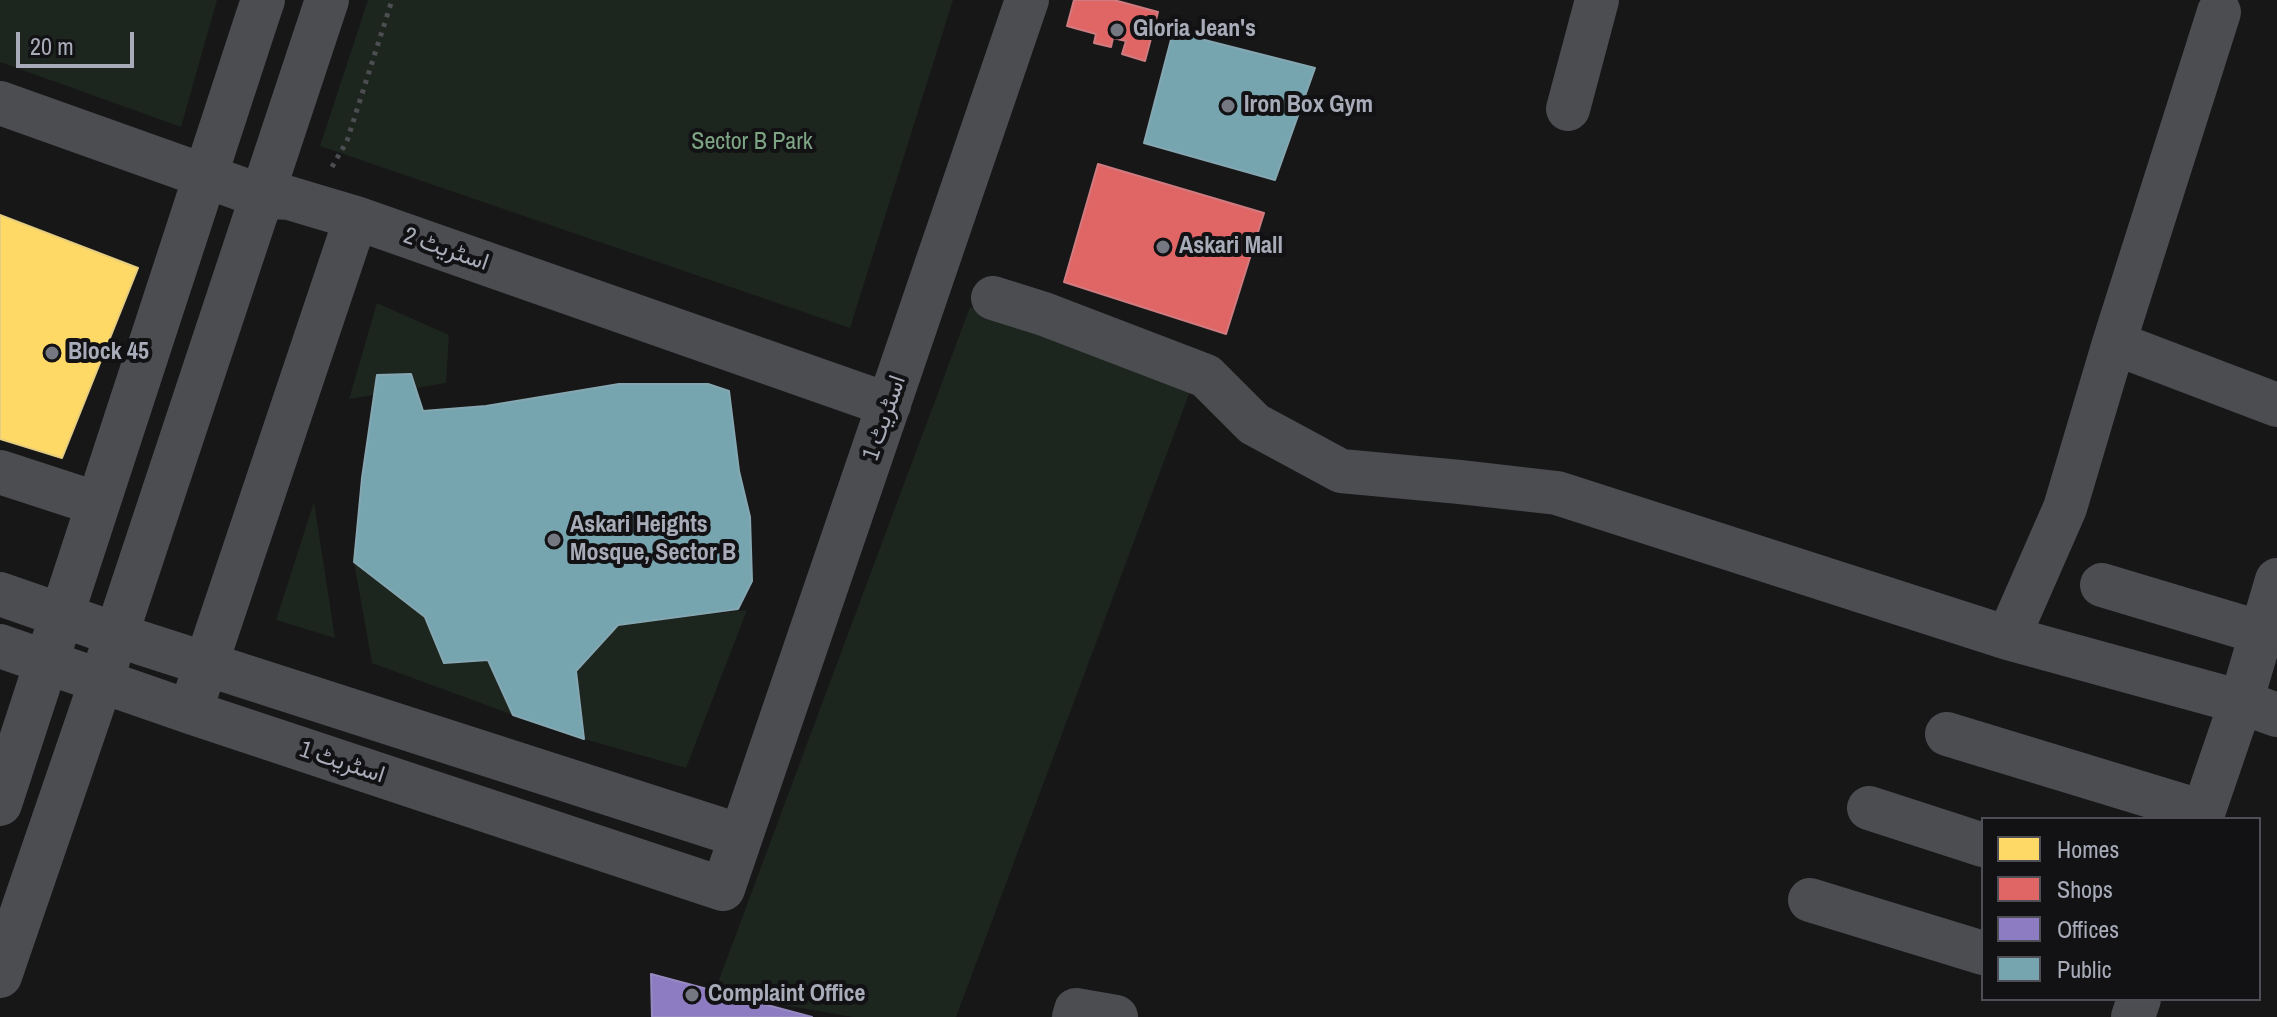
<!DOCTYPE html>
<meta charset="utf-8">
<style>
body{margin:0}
#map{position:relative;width:2277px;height:1017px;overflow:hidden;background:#171718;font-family:"Archivo Narrow",sans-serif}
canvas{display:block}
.legend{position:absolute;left:1981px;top:817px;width:280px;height:184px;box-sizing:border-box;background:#121114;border:2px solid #4e4f56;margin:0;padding:10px 14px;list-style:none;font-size:24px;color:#a8acb9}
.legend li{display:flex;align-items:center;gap:16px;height:40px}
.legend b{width:40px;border:2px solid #4e4f56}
.scale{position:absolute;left:16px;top:32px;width:118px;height:36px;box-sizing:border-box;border:4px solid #a8acb9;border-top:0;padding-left:10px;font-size:24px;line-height:28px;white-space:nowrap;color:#a8acb9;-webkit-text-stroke:6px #121114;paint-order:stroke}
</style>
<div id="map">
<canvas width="2277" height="1017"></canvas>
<ul class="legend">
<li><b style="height:22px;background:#ffd966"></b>Homes</li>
<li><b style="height:22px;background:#e06666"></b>Shops</li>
<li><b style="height:22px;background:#8e7cc3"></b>Offices</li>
<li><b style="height:22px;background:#76a5af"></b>Public</li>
</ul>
<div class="scale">20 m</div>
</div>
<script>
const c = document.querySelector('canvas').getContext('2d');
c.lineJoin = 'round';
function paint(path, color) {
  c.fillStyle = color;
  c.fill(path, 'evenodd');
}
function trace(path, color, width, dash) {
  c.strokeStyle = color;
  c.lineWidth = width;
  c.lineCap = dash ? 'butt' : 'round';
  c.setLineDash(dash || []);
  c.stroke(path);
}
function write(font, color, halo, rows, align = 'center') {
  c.font = font + ' "Archivo Narrow",Vazirmatn,sans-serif';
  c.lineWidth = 8;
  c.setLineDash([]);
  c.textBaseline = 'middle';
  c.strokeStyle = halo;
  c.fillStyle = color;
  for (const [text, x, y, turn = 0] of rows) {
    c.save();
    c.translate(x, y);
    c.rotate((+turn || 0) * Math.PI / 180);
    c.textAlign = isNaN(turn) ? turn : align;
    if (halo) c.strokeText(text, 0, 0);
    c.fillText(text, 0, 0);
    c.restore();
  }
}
const green = new Path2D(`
 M0 0H217L181 127 0 62Z
 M368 0H953L850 328 320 146Z
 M377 303 449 335 446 383 349 399Z
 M970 307 1191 389 956 1017H853L714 993Z
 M314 502 335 638 276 620Z
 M354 562 425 617 444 663 488 660 513 715 372 663Z
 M747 610 686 768 584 739 576 671 618 625Z`);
const homes = new Path2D(`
 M0 215 138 268 62 458 0 439Z`);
const shops = new Path2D(`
 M1074 0H1114L1158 12 1145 61 1122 54 1126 41 1113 38 1111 47 1094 43 1096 34 1067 26Z
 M1098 164 1264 213 1226 334 1064 282Z`);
const offices = new Path2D(`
 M651 974 812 1017H652Z`);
const public = new Path2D(`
 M1173 32 1315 68 1275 180 1144 143Z
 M411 374 423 411 486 406 619 384H708L729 391 739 471 750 517 752 581 738 609 618 625 576 671 584 739 513 715 488 660 444 663 425 617 354 562 362 478 377 375Z`);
const path = new Path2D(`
 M332 167 347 141 392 0`);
const minor = new Path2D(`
 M0 103 261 196 289 198 356 218 889 405
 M1568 109 1597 0
 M993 298 1044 314 1206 376 1254 424 1341 471 1460 482 1557 493 2008 638 2241 702 2277 715
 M2114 343 2277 405
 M0 472 98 504
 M2102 585 2262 633
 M0 594 141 643 741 836
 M2008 638 2065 508 2114 343 2219 12
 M0 646 190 712 723 889 1027 0
 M197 691 356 218
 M1947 734 2203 812
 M0 804C89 536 173 267 263 0
 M1869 808 1983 845
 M2201 819 2241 702 2277 580
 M1810 900 1983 953
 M0 976 92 708 327 0
 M1074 1017 1076 1010 1116 1017
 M2133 1017 2139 999`);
const markers = [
 [1117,30,8,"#757881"],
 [1228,106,8,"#757881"],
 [1163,247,8,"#757881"],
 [52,353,8,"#757881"],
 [554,540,8,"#757881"],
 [692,995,8,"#757881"]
];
const poiNames = [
 ["Gloria Jean's",1133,30],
 ["Iron Box Gym",1244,106],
 ["Askari Mall",1179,247],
 ["Block 45",68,353],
 ["Askari Heights",570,526],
 ["Mosque, Sector B",570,554],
 ["Complaint Office",708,995]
];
const parkNames = [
 ["Sector B Park",752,143]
];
const streetNames = [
 ["اسٹریٹ 2",446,250,19],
 ["اسٹریٹ 1",885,418,-71],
 ["اسٹریٹ 1",342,763,18]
];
paint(green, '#1d251f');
paint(homes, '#ffd966');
trace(homes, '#e5cc7f', 2);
paint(shops, '#e06666');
trace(shops, '#cf7b7f', 2);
paint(offices, '#8e7cc3');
trace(offices, '#968ac0', 2);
paint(public, '#76a5af');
trace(public, '#85a7b2', 2);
trace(path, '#4d4e52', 5, [4, 6]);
trace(minor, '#4b4d51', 44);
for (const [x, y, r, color] of markers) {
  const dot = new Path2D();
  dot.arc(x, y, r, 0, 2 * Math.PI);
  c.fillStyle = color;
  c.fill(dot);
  trace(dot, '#121114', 3);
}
write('bold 24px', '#a8acb9', '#121114', poiNames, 'left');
write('24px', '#7ea583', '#121114', parkNames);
write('24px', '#a8acb9', '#121114', streetNames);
</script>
